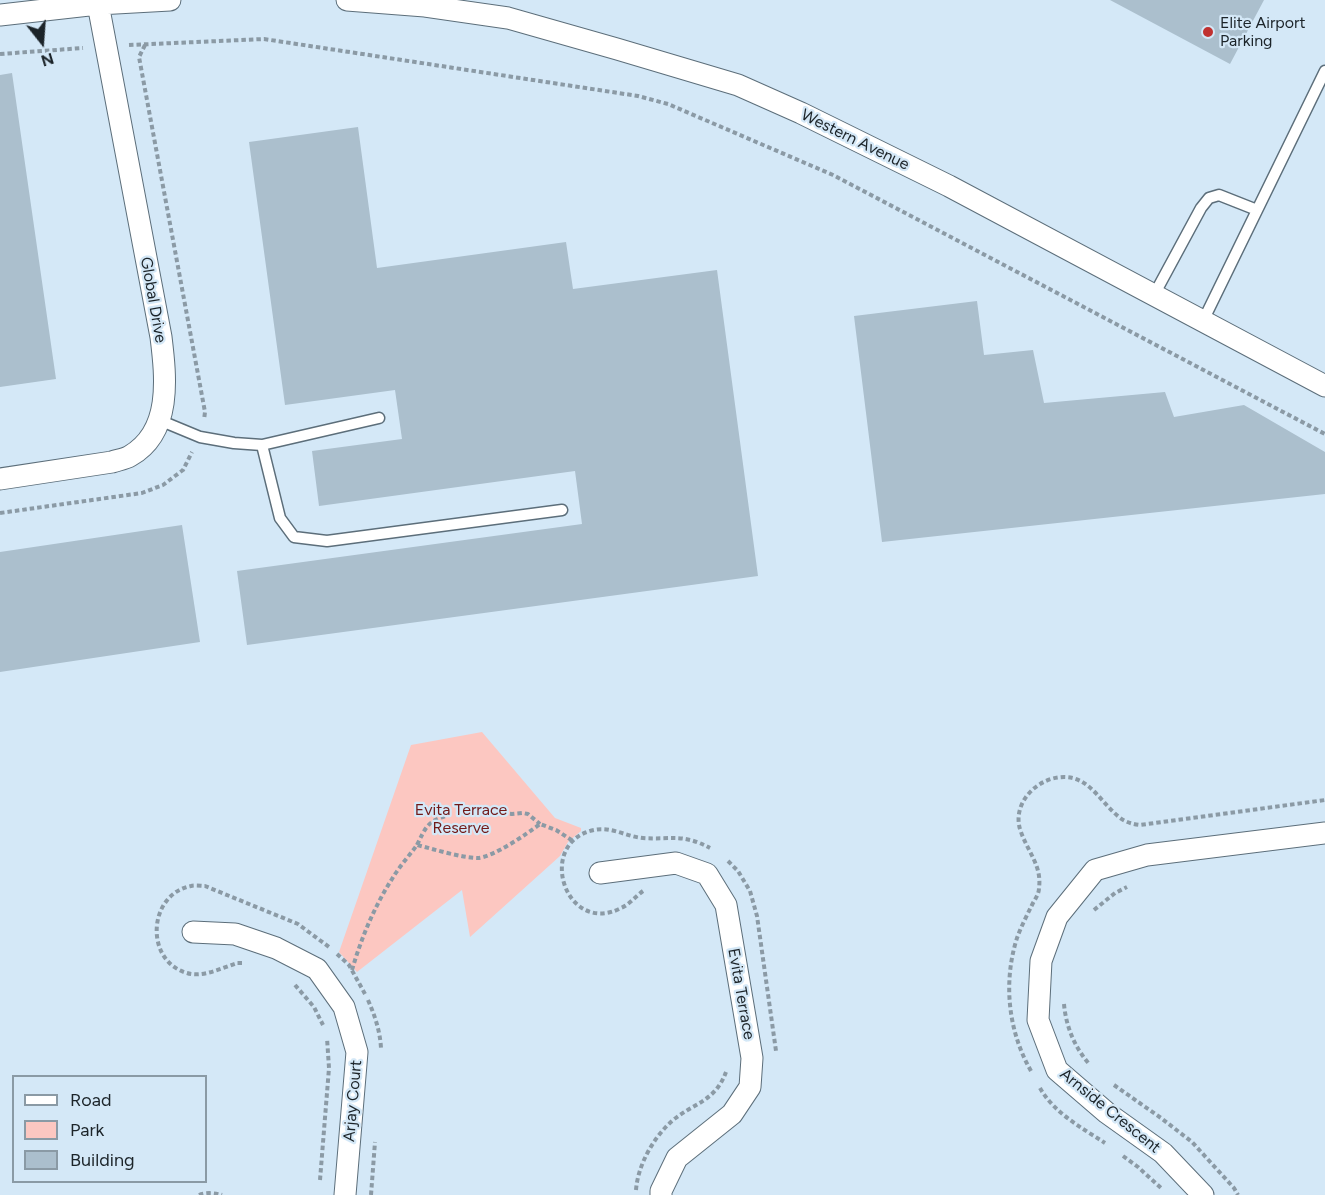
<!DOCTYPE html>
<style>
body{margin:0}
#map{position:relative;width:1325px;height:1195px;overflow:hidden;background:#d4e8f7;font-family:Figtree,sans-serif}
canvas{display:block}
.legend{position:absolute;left:12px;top:1075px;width:195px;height:108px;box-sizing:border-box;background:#d4e8f7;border:2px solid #8a9aa5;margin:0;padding:8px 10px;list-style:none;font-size:18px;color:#1c2429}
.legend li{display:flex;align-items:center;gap:12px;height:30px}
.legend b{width:30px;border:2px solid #8a9aa5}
.north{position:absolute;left:12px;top:12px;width:60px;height:60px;-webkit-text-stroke:4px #d4e8f7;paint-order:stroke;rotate:163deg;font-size:16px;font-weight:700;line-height:24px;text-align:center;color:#1c2429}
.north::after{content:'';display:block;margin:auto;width:21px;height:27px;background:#1c2429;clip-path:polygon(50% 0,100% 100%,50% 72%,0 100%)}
</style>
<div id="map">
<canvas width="1325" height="1195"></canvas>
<ul class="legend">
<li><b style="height:8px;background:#fff"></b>Road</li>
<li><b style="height:16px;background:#fcc7c1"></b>Park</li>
<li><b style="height:16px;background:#abbfcd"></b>Building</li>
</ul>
<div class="north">N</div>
</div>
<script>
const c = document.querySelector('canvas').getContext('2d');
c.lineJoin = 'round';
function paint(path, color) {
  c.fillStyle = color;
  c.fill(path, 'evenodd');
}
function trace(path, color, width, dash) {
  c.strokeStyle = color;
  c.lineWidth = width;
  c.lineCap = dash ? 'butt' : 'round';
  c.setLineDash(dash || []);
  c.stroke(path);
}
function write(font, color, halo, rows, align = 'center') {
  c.font = font + ' Figtree,sans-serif';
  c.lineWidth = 4.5;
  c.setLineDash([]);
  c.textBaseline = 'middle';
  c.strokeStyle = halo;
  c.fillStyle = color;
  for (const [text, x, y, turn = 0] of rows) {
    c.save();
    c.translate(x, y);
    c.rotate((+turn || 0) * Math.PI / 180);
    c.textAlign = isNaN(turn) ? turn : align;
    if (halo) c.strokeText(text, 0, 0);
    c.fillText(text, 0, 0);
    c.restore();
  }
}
const green = new Path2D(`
 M482 732 555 818 581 828V831L568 842 560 856 470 937 462 890 357 972 339 952 411 745Z`);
const building = new Path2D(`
 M1110 0H1264L1230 64Z
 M12 73 56 379 0 387V75Z
 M358 127 377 268 566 242 573 289 717 270 758 576 247 645 237 571 582 524 575 471 319 506 312 451 402 439 395 390 285 405 249 142Z
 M977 301 984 355 1033 350 1044 403 1165 392 1174 417 1244 405 1325 452V494L882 542 854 316Z
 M182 525 200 642 0 672V552Z`);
const path = new Path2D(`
 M129 45 264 39 638 96 668 104 833 175 1325 434
 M145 45 139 57 205 412 204 420
 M0 54 83 48
 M0 513 142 493 163 485 183 470 192 452
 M495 812 512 814 523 813 528 814 540 824
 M417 845C425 829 427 821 446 816
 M728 861 738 871 750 891 757 916 776 1051
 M643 891C636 896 629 905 621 908 565 937 535 842 594 830 611 826 627 837 643 838 672 840 682 833 710 848
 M1094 910 1115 893 1127 887
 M337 954 349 965 365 994
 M242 963H237C222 968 202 978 187 973 144 961 148 894 191 886 195 885 201 886 205 886L298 924 329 947
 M352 970C361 939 374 907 392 879 399 867 409 856 417 845 433 849 462 858 478 858 493 857 527 834 540 824L556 830 573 841
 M295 985 314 1007 323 1025
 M368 1000C375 1016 380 1031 381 1048
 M1064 1004C1066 1027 1075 1048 1090 1065
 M1031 1071C1008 1031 1003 982 1017 938 1021 927 1027 915 1032 905 1035 899 1039 894 1039 888 1042 866 1028 852 1021 832 1012 809 1029 786 1051 779 1086 769 1097 799 1119 817 1125 822 1132 824 1140 825L1325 800
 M1114 1085 1161 1118 1192 1142 1234 1188 1238 1195
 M1040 1088C1054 1113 1082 1128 1105 1143
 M1123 1156 1138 1167 1161 1188
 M320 1180 329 1068 327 1038
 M636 1190C638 1165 653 1138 672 1121 693 1103 715 1102 726 1072
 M199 1195C206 1192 215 1193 222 1195
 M371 1195 375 1142`);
const lane = new Path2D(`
 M1154 295 1201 208 1209 198 1219 195 1257 210
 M1203 321 1325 71
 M159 420 200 437 234 443 262 445 280 518 294 537 327 541 562 510
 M262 445 379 418`);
const street = new Path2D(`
 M347 0 425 6 508 18 617 49 738 85 801 113 949 186 1325 386
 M0 15 98 4 170 0
 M0 479 112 462C118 460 125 459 130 456 172 432 166 378 161 337L98 4
 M600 873 676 863 707 874 726 905 752 1058 750 1087 732 1114 677 1158 661 1191V1195
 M193 932 235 934 276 948 317 969 344 1007 357 1052 345 1195
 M1203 1195 1163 1153 1107 1113 1057 1070 1038 1020 1041 961 1057 917 1095 870 1147 855 1325 833`);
const markers = [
 [1208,32,6,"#c03130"]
];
const poiNames = [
 ["Elite Airport",1220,23],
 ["Parking",1220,41]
];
const streetNames = [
 ["Western Avenue",855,140,26],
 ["Global Drive",153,300,80],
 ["Evita Terrace",741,994,80],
 ["Arjay Court",353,1101,-85],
 ["Arnside Crescent",1110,1111,39]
];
const parkNames = [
 ["Evita Terrace",461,810],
 ["Reserve",461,828]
];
paint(green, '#fcc7c1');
paint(building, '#abbfcd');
trace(lane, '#5c6e7a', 13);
trace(street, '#5c6e7a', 23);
trace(path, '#8b9aa5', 4, [4.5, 3]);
trace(lane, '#fff', 10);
trace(street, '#fff', 21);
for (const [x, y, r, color] of markers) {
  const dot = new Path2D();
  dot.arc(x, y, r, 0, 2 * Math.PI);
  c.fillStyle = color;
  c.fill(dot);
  trace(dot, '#d4e8f7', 2);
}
write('16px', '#1c2429', '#d4e8f7', poiNames, 'left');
write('16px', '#1c2429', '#d4e8f7', streetNames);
write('16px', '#711a19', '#d4e8f7', parkNames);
</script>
